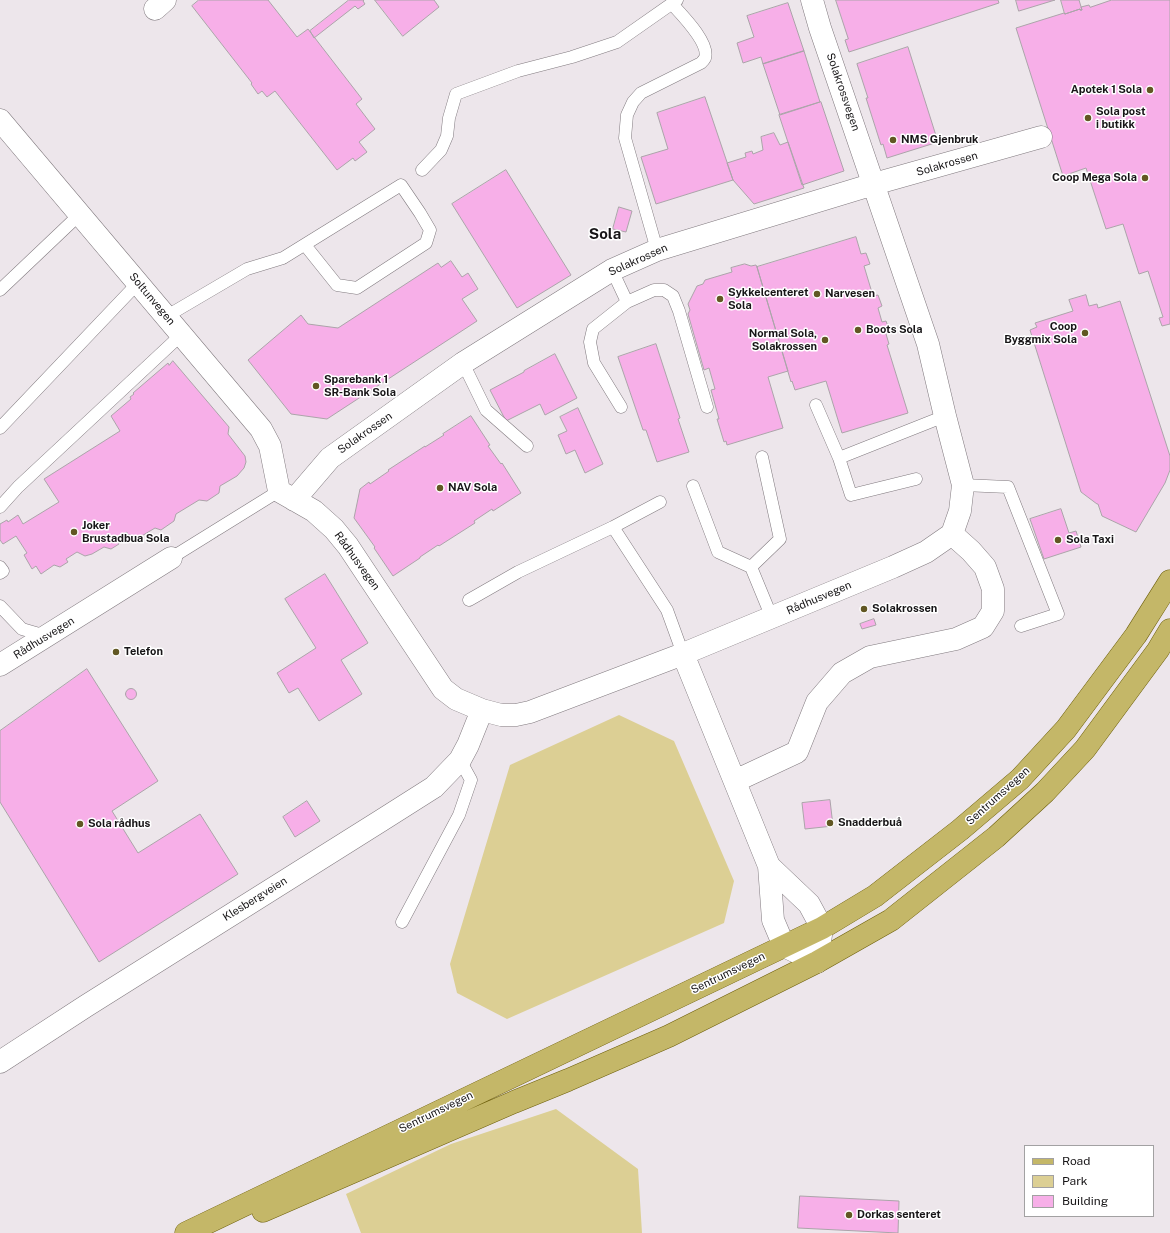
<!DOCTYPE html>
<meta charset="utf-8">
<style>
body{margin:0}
#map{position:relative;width:1170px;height:1233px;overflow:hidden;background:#ede6eb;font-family:"Public Sans",sans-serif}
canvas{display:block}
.legend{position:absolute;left:1024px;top:1145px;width:130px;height:72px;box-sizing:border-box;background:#fff;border:1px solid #a2a1a2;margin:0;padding:5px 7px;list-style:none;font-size:12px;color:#171517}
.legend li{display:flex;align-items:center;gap:8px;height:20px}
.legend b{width:20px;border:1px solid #a2a1a2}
</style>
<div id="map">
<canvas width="1170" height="1233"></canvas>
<ul class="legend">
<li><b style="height:5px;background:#c4b768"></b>Road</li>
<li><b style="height:11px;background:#dccf94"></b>Park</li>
<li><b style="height:11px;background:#f7afe8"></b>Building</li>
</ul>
</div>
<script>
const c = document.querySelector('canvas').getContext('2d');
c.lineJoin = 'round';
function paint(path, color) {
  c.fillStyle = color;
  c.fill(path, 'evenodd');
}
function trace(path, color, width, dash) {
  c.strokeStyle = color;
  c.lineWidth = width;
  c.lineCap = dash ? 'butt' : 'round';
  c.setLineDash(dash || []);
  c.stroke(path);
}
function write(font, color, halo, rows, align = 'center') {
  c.font = font + ' "Public Sans",sans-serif';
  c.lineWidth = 3;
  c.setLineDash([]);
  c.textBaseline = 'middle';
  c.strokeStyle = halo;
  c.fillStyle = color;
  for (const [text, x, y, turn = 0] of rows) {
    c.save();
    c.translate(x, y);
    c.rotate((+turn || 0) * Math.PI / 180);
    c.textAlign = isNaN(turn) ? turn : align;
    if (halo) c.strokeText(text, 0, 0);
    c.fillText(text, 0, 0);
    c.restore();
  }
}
const green = new Path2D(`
 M619 715 674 741 734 881 724 923 507 1019 457 993 450 964 510 765Z
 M556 1109 638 1169 642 1233H361L346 1194 451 1144Z`);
const building = new Path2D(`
 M199 0H268L297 37 308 29 362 99 356 104 375 129 359 142 367 152 355 161 353 158 337 170 275 91 267 97 262 91 258 94 251 84 252 83 192 6Z
 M349 0H364L363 1 365 4 358 9 355 6 314 38 310 31Z
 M375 0H434L439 7 403 36Z
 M836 0H998L999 3 849 52 845 40 848 39Z
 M1016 0H1055L1019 11Z
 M1061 0H1079L1082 10H1080V9L1065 14Z
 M1112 0H1170V324L1162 326 1159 318 1163 317 1148 271 1139 274 1123 224 1106 229 1086 168 1063 176 1016 28 1064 13 1065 14 1080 9V10H1082L1081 7 1089 5 1090 7Z
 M788 3 804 51 763 64 761 57 743 63 737 43 754 37 747 16Z
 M908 47 938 142 887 158 883 144 881 145 866 98H868L857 64Z
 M804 51 820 102 780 115 763 64Z
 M705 97 733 180 656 204 641 157 668 149 657 113Z
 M821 102 844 171 802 185 779 115Z
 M774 133 780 145 788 142 804 188 754 204 733 180 727 163 746 157 745 153 752 151 753 154 763 150 761 137Z
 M506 170 571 275 517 308 452 204Z
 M619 207 632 211 626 232 613 229Z
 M856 237 861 254 866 253 870 264 864 266 873 296 878 295 882 306 878 308 882 322 886 321 890 332 886 334 889 344 887 345 908 413 842 433 826 381 795 390 792 381 791 382 757 267Z
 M451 261 462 277 468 273 478 289 462 299 477 321 327 419 291 414 248 360 301 315 308 324 338 328 438 263 441 267Z
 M745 264 751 266 756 265 757 267 788 371 768 377 783 428 727 445 726 441 724 442 717 419H719L711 390 715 389 709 368 704 370 688 314 690 310 688 304 697 286 703 284 705 280 732 272 731 268Z
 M1086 295 1089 306 1097 304 1098 308 1120 301 1170 456V470L1165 483 1136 532 1102 516 1098 504H1097L1081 492 1030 330 1037 327 1035 323 1073 311 1069 300Z
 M656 344 680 418 678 419 689 452 657 462 646 430H643L618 357Z
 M555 354 577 398 545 415 540 404 506 421 490 390 524 372V371Z
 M173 361 229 427 228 434 245 456 246 462 244 468 237 476 220 486 219 493 207 501 199 500 176 514 174 521 161 530 155 528 140 537H136L127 534V532L116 539 119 544 111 549 104 547 92 554 85 556 77 552 66 559 68 562 60 567 54 565 41 574 36 566 32 569 24 555 27 553 16 536 3 544 0 540V524L7 520 8 522 18 515 23 524 59 502 44 479 120 431 111 416 131 399 130 397 134 394 133 393 168 363 169 365Z
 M578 408 603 464 585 473 575 450 566 454 558 435 567 431 560 417Z
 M471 416 490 445 488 446 501 464 502 463 521 493 493 511 492 509 474 521 475 523 439 546 438 545 420 557V558L393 576 374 548 375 547 354 518 360 489 369 482 370 484 389 471 388 470 425 446V447L444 435 443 434Z
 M1061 509 1069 533 1076 531 1081 547 1044 559 1030 519Z
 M325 574 368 643 341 660 362 694 319 721 298 688 289 693 277 673 316 648 285 599Z
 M874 619 876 625 862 629 860 624Z
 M87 669 158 781 112 811 138 853 200 814 238 874 99 962 0 802V731Z
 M125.5 694a5.5 5.5 0 1 1 11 0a5.5 5.5 0 1 1-11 0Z
 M830 800 833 826 805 829 802 803Z
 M307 801 320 821 295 837 283 817Z
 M800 1196 899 1201 898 1233 798 1228Z`);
const lane = new Path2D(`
 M422 170 441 150 447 136 449 118 456 94 518 71 572 57 617 42 677 0
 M657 250 625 138 627 115 633 102 641 93 701 63C702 62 704 60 705 58 710 43 682 15 672 4
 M612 270 627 302
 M0 290 80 214
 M167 316 247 269 283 258 401 185 420 213 430 230 426 243 357 288 337 285 305 245
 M463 363 486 410 527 446
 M816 405 839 458 851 495 916 479
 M621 407 594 363 590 342 593 329 627 302 654 290H664L673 296 679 311 707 407
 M0 428 138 283
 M839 458 945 416
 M963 485 1008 487 1058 614 1021 626
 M693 486 718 552 751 567 772 618
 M0 507 18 487 182 334
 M613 527 667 610 683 654
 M171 558 279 491
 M0 567 3 571 0 573
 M751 567 780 539 762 457
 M469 600 518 572 613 527 660 502
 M0 606 22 629 46 636
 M402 922 459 815 471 780 460 760`);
const street = new Path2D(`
 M812 0 820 28 928 344 945 416 963 485 960 511 952 534
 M155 9 165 0
 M0 120 261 429 270 446 279 491 314 511 334 529 348 546 443 689 456 699 482 710 501 715H516L530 712 683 654 893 567 926 552 952 534
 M294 500 330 458 463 363 612 270 657 250 874 184 1041 137
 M683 654 769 866 773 920 784 946 817 962 822 928 809 904 769 866
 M0 665 171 558
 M735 781 797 752 817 702 842 673 870 657 956 639 983 627 993 611V589L985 567 971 551 952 534
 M0 1062 86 1006 382 820 434 787 460 760 468 745 482 710`);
const primary = new Path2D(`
 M263 1211 514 1102 568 1080 669 1036 817 962 891 920 996 837 1045 792 1085 749 1158 650 1170 630
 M186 1233 822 928 875 896 960 830 1020 779 1066 729 1136 635 1170 581`);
const markers = [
 [1150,90,4,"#615723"],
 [1088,118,4,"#615723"],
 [893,140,4,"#615723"],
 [1145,178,4,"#615723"],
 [817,294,4,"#615723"],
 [720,299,4,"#615723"],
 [858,330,4,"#615723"],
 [1085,333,4,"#615723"],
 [825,340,4,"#615723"],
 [316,386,4,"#615723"],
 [440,488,4,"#615723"],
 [74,532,4,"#615723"],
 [1058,540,4,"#615723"],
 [864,609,4,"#615723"],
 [116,652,4,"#615723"],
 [830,823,4,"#615723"],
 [80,824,4,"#615723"],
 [849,1215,4,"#615723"]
];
const poiNames = [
 ["Apotek 1 Sola",1142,90,"right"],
 ["Sola post",1096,112],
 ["i butikk",1096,125],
 ["NMS Gjenbruk",901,140],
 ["Coop Mega Sola",1137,178,"right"],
 ["Sykkelcenteret",728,293],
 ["Sola",728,306],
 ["Narvesen",825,294],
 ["Coop",1077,327,"right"],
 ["Byggmix Sola",1077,340,"right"],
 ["Boots Sola",866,330],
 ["Normal Sola,",817,334,"right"],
 ["Solakrossen",817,347,"right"],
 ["Sparebank 1",324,380],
 ["SR-Bank Sola",324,393],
 ["NAV Sola",448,488],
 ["Joker",82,526],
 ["Brustadbua Sola",82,539],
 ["Sola Taxi",1066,540],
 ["Solakrossen",872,609],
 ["Telefon",124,652],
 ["Snadderbuå",838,823],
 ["Sola rådhus",88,824],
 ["Dorkas senteret",857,1215]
];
const streetNames = [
 ["Solakrossvegen",843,92,71],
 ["Solakrossen",947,164,-16],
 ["Solakrossen",638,260,-24],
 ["Soltunvegen",152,299,50],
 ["Solakrossen",365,433,-35],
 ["Rådhusvegen",357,561,54],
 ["Rådhusvegen",819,598,-23],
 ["Rådhusvegen",44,638,-32],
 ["Sentrumsvegen",998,796,-42],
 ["Klesbergveien",255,899,-32],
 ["Sentrumsvegen",728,973,-26],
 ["Sentrumsvegen",436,1112,-26]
];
const districtNames = [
 ["Sola",605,234]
];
paint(green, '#dccf94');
paint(building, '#f7afe8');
trace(building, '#aba4a9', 1);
trace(lane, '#817a7f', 13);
trace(street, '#817a7f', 23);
trace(primary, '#6d5f0b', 23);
trace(lane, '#fff', 12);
trace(street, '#fff', 22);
trace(primary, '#c4b768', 22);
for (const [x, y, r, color] of markers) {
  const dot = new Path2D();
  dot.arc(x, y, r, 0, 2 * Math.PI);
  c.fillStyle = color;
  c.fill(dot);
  trace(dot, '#fff', 1.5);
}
write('bold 11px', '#171517', '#fff', poiNames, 'left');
write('11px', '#171517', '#fff', streetNames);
write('bold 15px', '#171517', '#fff', districtNames);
</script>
